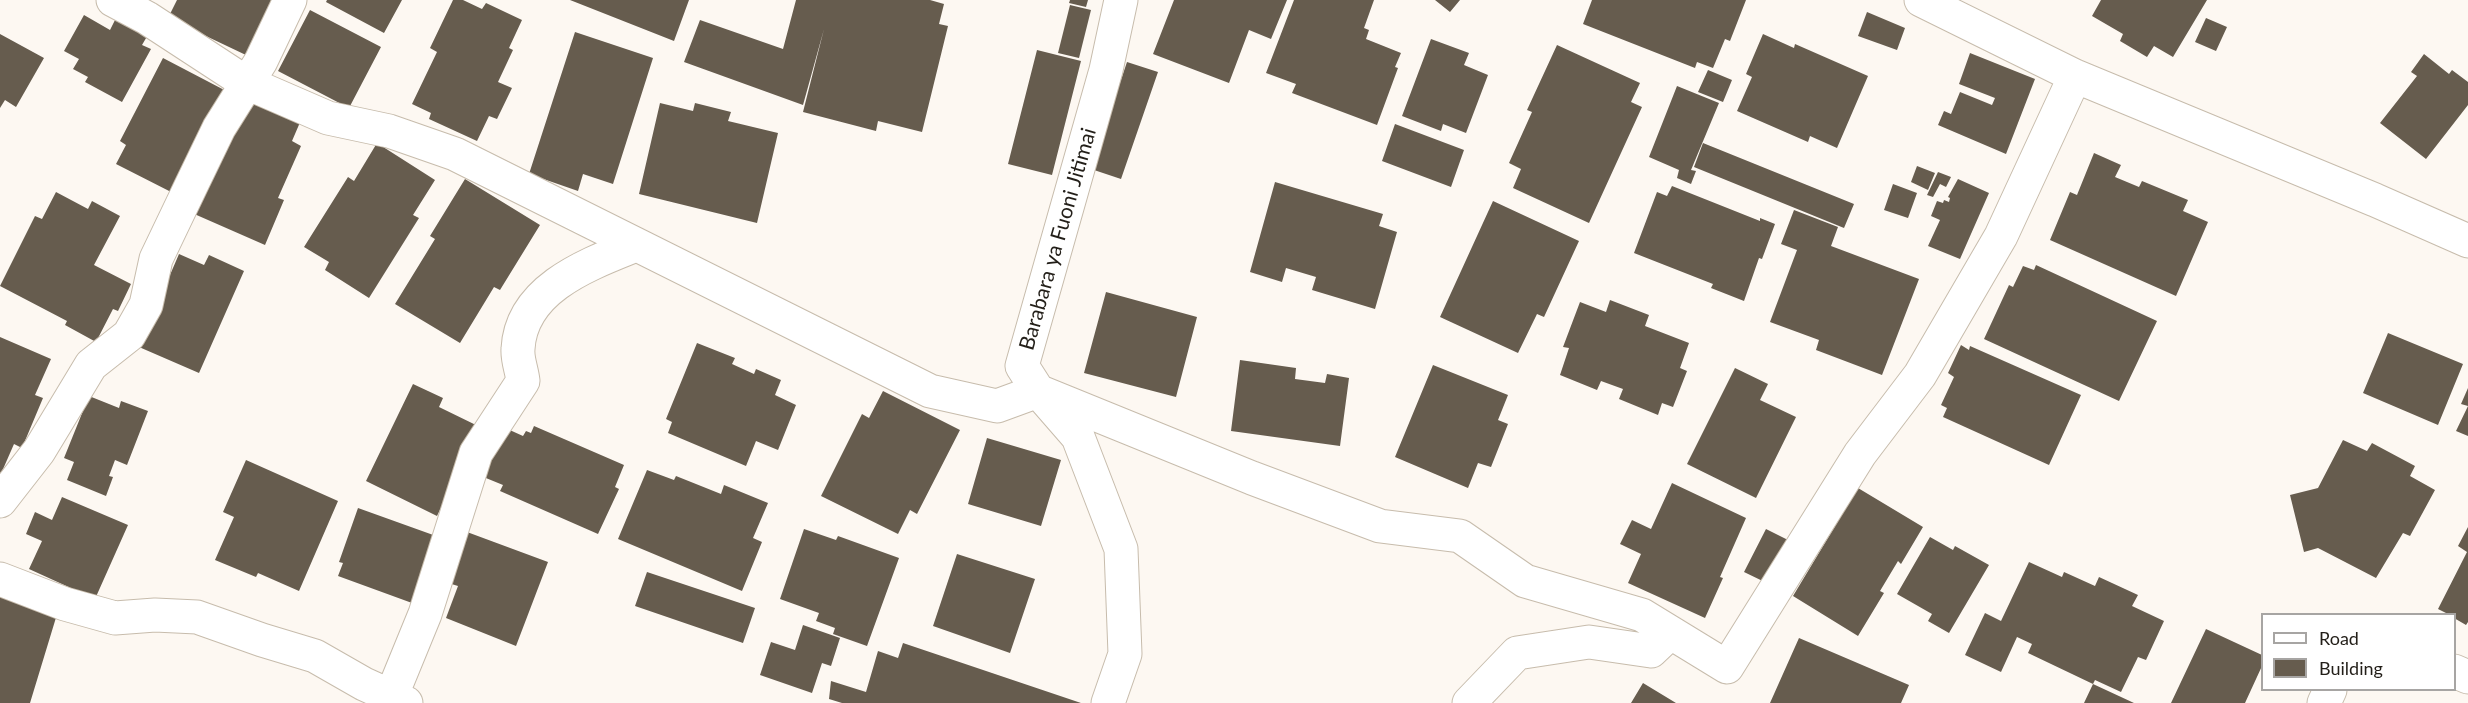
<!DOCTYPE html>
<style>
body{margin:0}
#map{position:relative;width:2468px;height:703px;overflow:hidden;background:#fdf8f2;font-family:Lato,sans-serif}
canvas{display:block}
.legend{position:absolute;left:2261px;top:613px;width:195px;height:78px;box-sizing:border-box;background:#fff;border:2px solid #a7a5a3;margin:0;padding:8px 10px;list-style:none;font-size:18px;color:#231f19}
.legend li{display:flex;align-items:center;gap:12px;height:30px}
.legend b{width:30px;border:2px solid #a7a5a3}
</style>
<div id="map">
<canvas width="2468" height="703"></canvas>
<ul class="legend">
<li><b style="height:8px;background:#fff"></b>Road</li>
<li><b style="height:16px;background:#665c4e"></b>Building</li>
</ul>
</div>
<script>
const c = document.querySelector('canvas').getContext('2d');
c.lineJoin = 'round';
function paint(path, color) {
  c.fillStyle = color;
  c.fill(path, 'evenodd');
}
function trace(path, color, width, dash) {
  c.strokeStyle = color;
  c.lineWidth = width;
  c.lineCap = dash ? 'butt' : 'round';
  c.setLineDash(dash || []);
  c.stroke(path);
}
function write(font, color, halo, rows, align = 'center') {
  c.font = font + ' Lato,sans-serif';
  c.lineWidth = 6;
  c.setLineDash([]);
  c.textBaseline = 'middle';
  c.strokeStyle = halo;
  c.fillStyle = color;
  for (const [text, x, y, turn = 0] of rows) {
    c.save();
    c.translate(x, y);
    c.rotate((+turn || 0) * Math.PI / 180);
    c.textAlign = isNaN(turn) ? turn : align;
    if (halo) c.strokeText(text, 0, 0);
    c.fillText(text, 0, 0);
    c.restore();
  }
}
const building = new Path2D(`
 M177 0H275L248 56 168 18Z
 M327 0H402L384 33 326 2Z
 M453 0H463L482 9 486 3 522 20 509 48 513 50 498 82 512 88 497 119 489 116 477 141 429 119 431 113 412 104 437 52 430 48Z
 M570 0H689L674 41Z
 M796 0H930L944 4 939 24 948 26 922 132 878 121 876 131 803 112 824 29 803 105 684 62 700 20 783 49Z
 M1070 0H1088L1086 7 1069 3Z
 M1174 0H1287L1271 39 1249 30 1229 83 1153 54Z
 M1294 0H1374L1364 28 1369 30 1366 39 1401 53 1395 67 1398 68 1377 125 1292 93 1296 84 1266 73Z
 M1435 0H1460L1450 12Z
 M1592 0H1746L1730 41 1725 39 1713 68 1697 62 1695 68 1583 24Z
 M2101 0H2207L2173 57 2154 46 2147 57 2120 41 2123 34 2092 16Z
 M1070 5 1091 10 1079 58 1058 53Z
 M310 10 381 47 349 108 278 71Z
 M1867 12 1905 28 1897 50 1858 36Z
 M84 15 110 30 117 16 149 33 142 45 151 49 122 102 85 82 88 77 73 69 79 59 64 51Z
 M2206 18 2227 27 2216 51 2195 42Z
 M575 32 653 58 613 184 583 174 578 191 529 174Z
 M0 34 44 58 16 107 5 100 0 108Z
 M1763 34 1794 48 1795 44 1868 76 1837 148 1810 136 1808 142 1737 111 1752 77 1746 74Z
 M1431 39 1469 53 1464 65 1488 75 1466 133 1443 124 1441 131 1402 116Z
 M1557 45 1640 83 1631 102 1642 107 1589 223 1513 188 1521 169 1509 163 1532 112 1527 110Z
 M1037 50 1081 61 1052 175 1008 164Z
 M1970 53 2035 79 2006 154 1938 125 1944 111 1951 114 1960 92 1992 105 1995 98 1959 84Z
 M2424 54 2449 74 2452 70 2468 82V105L2426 159 2380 123 2417 76 2411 72Z
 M163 58 230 93 175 194 116 164 126 145 120 141Z
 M1127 62 1158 72 1121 179 1091 169Z
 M1708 70 1732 80 1723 102 1698 92Z
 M1677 86 1719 103 1691 170 1696 171 1691 184 1677 178 1679 170 1649 157Z
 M245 95 301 120 292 141 301 146 278 198 284 200 265 245 192 213Z
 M660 103 693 111 695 103 731 112 728 121 778 133 757 223 639 194Z
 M1395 124 1464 150 1451 187 1382 161Z
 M377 143 435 180 413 215 419 218 369 298 325 270 329 262 304 247 348 177 354 181Z
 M1703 143 1854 204 1844 228 1694 167Z
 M2094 153 2121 165 2115 177 2139 187 2142 181 2188 200 2183 211 2208 222 2176 296 2050 240 2070 192 2077 195Z
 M1917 166 1935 173 1928 190 1911 182Z
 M1938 172 1951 177 1946 187 1940 184 1933 197 1927 195Z
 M465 179 540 225 500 290 494 287 460 343 395 304 435 239 430 236Z
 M1958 179 1989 193 1960 259 1928 246 1940 220 1931 216 1937 201 1943 203 1944 200 1949 202 1950 198 1948 197Z
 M1275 182 1383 214 1379 226 1397 232 1375 309 1312 290 1316 277 1286 268 1282 282 1250 272Z
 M1893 184 1917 193 1908 218 1884 210Z
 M1672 186 1760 221V218L1775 224 1762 259 1759 258 1744 301 1711 288 1713 284 1634 253 1657 192 1667 196Z
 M56 192 88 209 92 201 120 216 94 265 131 284 118 311 113 309 96 342 65 325 67 321 0 286 35 216 42 219Z
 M1493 201 1579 241 1544 317 1537 314 1518 353 1440 317Z
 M1794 210 1838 227 1831 246 1919 279 1882 375 1816 350 1819 340 1770 322 1797 250 1781 244Z
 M179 254 204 265 209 255 244 271 199 373 139 347Z
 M2036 265 2157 321 2119 401 1984 339 2009 285 2013 287 2023 266 2034 270Z
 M1106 292 1197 317 1176 397 1084 373Z
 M1610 300 1649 315 1645 326 1689 343 1680 368 1687 371 1673 407 1662 403 1658 415 1619 399 1623 389 1601 381 1597 390 1560 375 1569 348 1563 347 1580 302 1606 312Z
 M2388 333 2463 364 2438 425 2363 393Z
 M0 337 51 359 35 395 43 398 22 448 14 444 0 476Z
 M697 343 735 358 732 364 754 374 756 369 781 380 775 395 796 405 778 450 756 441 746 466 668 433 672 422 666 419Z
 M1961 345 1969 350 1970 346 2081 395 2049 465 1943 417 1947 408 1941 405 1954 377 1948 373Z
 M1240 360 1296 368 1295 379 1325 383 1327 374 1349 378 1340 446 1231 431Z
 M1433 365 1508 395 1498 420 1508 424 1491 467 1478 463 1468 488 1395 457Z
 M1735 368 1768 384 1760 400 1796 417 1756 498 1687 464Z
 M413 384 443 398 439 407 480 427 437 516 366 481Z
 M2468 388V436L2456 431 2468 406 2461 404Z
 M883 391 960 430 917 514 910 510 898 534 821 496 862 414 869 418Z
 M89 396 119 408 121 401 148 411 127 465 115 460 109 476 113 477 106 496 67 480 74 462 64 458Z
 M534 426 624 465 615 487 619 489 598 534 500 491 503 485 481 476 503 427 523 436 526 431 531 433Z
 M987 438 1061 460 1041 526 968 504Z
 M2343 440 2367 451 2372 443 2415 466 2410 476 2435 490 2410 536 2403 533 2376 578 2318 548 2304 552 2290 495 2318 488Z
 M246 460 338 501 299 591 258 573 256 577 215 560 234 517 223 512Z
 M647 470 674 480 676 476 721 494 724 485 768 503 753 538 762 542 742 591 618 539Z
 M1672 483 1746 518 1720 577 1723 578 1705 618 1628 583 1641 554 1620 544 1632 520 1651 529Z
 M1858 488 1923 527 1901 564 1898 561 1880 591 1884 593 1858 636 1793 596Z
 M62 497 128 525 95 599 29 569 42 541 26 534 35 512 52 520Z
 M358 508 436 536 412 603 338 576 343 563 339 562Z
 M2468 527V622L2466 625 2454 618V614H2448L2438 609 2467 552 2458 546Z
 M804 529 836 540 838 536 899 558 867 646 833 634 835 628 816 621 819 613 780 599Z
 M1766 529 1792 542 1773 586 1744 572Z
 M467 532 548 562 516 646 446 618 458 586 445 582Z
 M1930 537 1953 550 1955 546 1989 565 1949 633 1928 621 1932 614 1897 594Z
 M957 554 1035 579 1010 653 933 626Z
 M2029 562 2062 577 2064 572 2095 586 2099 577 2138 595 2132 606 2164 621 2146 660 2138 657 2121 692 2095 680 2093 684 2028 653 2032 644 2017 637 2001 672 1965 655 1985 613 2001 621Z
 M647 572 755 608 743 643 635 606Z
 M0 593 58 611 30 703H0Z
 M803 625 840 638 831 666 822 663 812 693 760 675 771 642 795 650Z
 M2206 629 2262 655V666L2245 703H2171Z
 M1799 638 1909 685 1901 703H1770Z
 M903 643 1081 703H842L829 699 831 681 866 692 878 651 898 658Z
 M1643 683 1676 703H1631Z
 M2093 684 2134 703H2084Z`);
const street = new Path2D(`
 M113 0 147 18 245 82 328 118 389 131 455 154 930 391 997 406 1038 391 1252 478 1380 526 1460 536 1525 581 1642 615 1727 667 1860 454 1920 375 2001 236 2075 76
 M1921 0 2075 76 2375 200 2468 241
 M0 501 39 451 91 365 129 335 146 305 156 259 190 188 219 128 261 61 290 0
 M0 579 65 604 115 618 155 615 197 617 262 640 315 656 364 684 406 703
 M2454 671 2468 677
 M391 697 425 614 476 453 523 381C522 371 517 359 518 349 521 288 589 264 636 245
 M1108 703 1125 654 1121 549 1078 437 1038 391 1022 366 1106 70 1121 0
 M1469 703 1517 653 1589 642 1651 651 1670 633
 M2324 703 2330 690`);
const streetNames = [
 ["Barabara ya Fuoni Jitimai",1058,239,-74]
];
paint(building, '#665c4e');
trace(street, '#c7bcac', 35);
trace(street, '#fff', 33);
write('21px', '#231f19', '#fff', streetNames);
</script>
